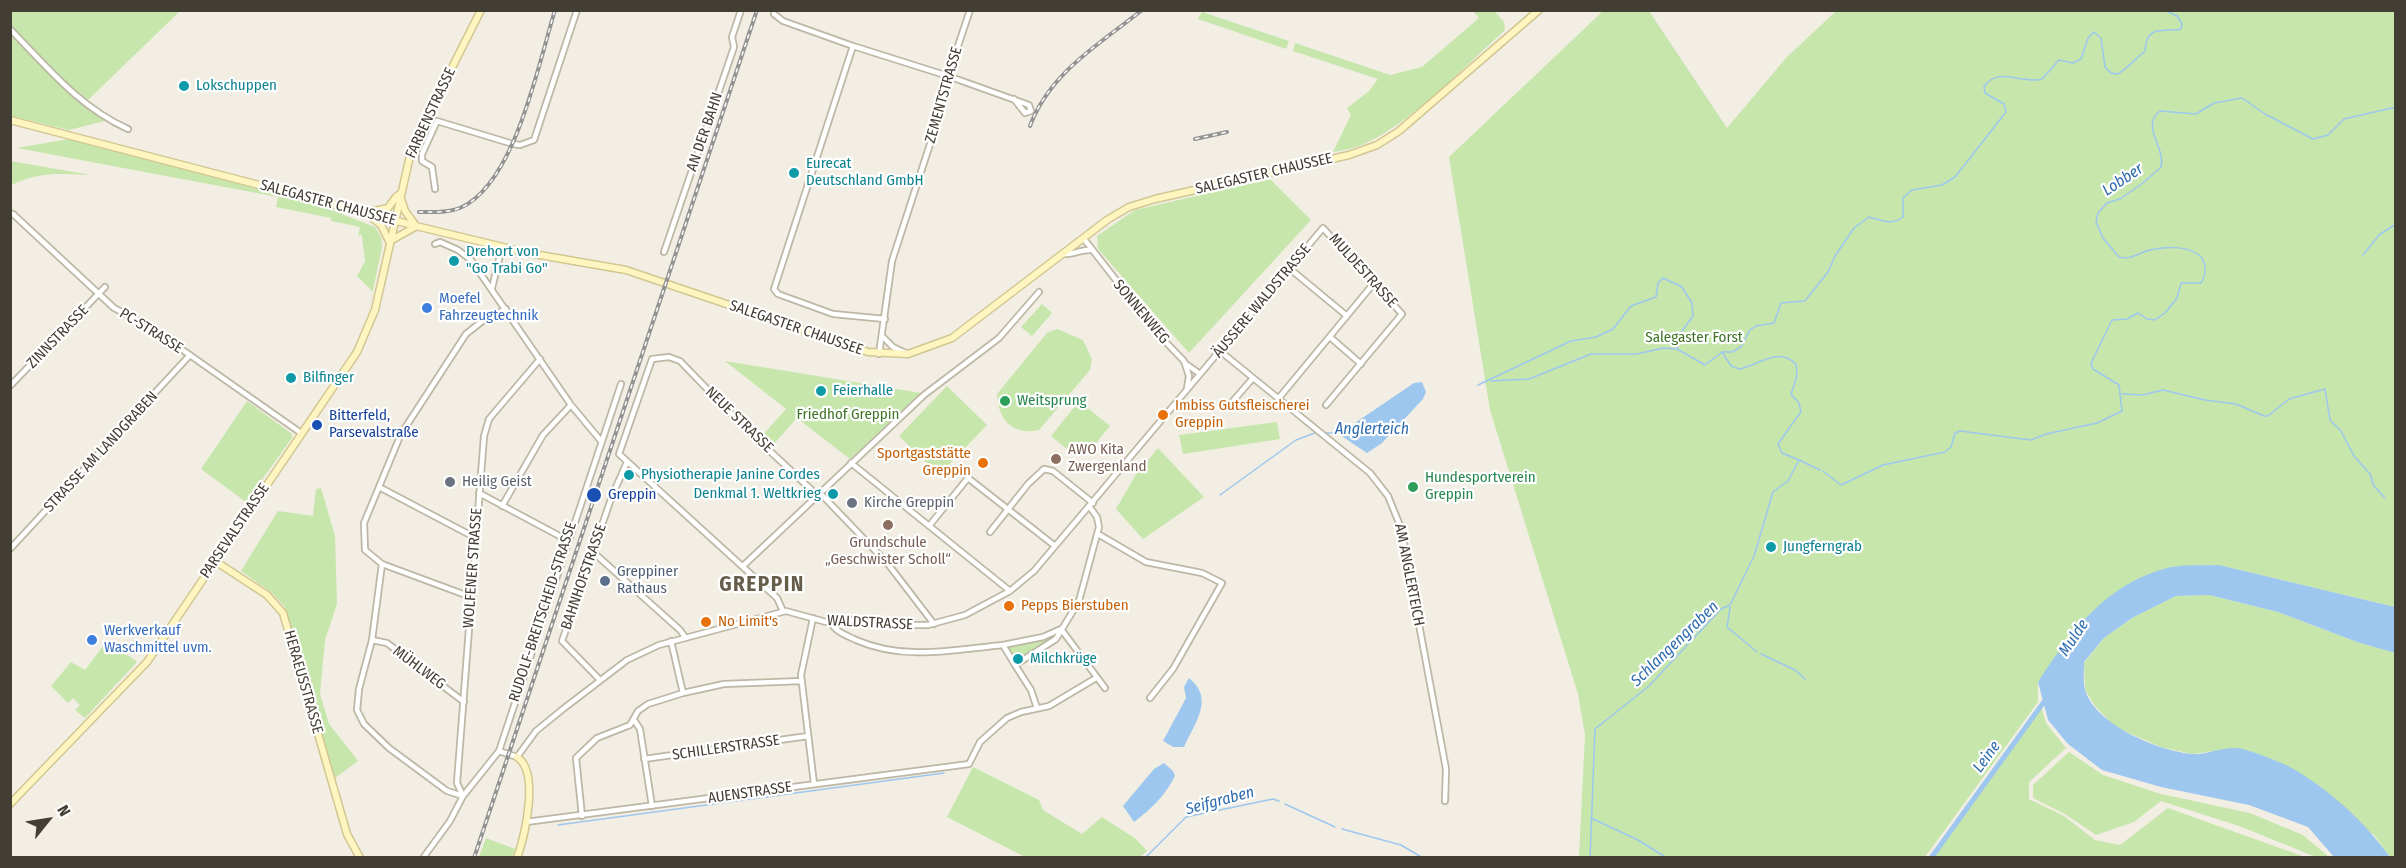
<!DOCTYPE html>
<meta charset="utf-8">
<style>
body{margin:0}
#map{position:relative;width:2406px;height:868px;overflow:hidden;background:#f2eee3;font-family:"Fira Sans Condensed",sans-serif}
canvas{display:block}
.frame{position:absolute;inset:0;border:12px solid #433e33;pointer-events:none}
.north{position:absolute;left:18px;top:790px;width:60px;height:60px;-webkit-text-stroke:4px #fff;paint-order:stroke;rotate:60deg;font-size:16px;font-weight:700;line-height:24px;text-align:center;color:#433e33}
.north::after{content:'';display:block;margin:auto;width:21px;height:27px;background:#433e33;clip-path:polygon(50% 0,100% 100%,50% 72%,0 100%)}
</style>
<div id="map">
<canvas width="2406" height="868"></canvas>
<div class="frame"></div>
<div class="north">N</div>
</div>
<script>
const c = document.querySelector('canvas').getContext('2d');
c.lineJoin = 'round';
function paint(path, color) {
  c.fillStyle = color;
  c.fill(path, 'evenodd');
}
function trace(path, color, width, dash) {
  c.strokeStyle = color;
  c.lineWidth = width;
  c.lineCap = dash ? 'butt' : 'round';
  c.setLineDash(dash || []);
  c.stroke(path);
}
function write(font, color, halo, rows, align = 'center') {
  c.font = font + ' "Fira Sans Condensed",sans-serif';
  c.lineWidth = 4.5;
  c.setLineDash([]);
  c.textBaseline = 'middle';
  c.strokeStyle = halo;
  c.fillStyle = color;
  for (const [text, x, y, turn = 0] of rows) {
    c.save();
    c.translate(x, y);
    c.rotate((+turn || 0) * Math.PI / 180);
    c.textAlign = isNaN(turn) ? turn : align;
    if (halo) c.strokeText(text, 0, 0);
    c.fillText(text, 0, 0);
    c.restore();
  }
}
const green = new Path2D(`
 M10 11H180L86 102 85 106 105 121 69 130 11 116Z
 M1473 11H1494L1504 22 1505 30C1467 64 1413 121 1368 142 1357 148 1345 150 1333 152L1351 115 1347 108 1368 92 1378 79 1293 51 1295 43 1390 75 1422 67 1479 18Z
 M1603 11H1649L1727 128 1786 58 1836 11H2395V607L2219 565 2170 567 2038 682V702L1925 857H1579L1585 735 1578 694 1490 410 1449 157Z
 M1202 12 1289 41 1286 49 1198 19Z
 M69 139 321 206 375 227 381 237 382 247 367 319 373 292 357 276 365 261 362 237 361 234 358 236 360 227 331 221V218L276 207 278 197 17 148Z
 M10 161 91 175C59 174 42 171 11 185Z
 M1270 179 1311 220 1189 353 1098 249 1097 236 1135 210Z
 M1042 304 1052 313 1032 336 1021 327Z
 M1057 329 1083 340 1092 359 1090 370 1039 430C1012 436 998 419 997 394L1047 333Z
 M725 361 921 393 850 459 797 418 772 446 761 437 786 409Z
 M947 386 987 425 939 475 899 436Z
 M247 401 292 434V438L246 502 201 469Z
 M1079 401 1110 426 1092 448 1082 441 1072 453 1051 436Z
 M1277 422 1280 439 1183 454 1179 435Z
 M1158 448 1204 497 1143 539 1116 509 1135 476Z
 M321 488 335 536 337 604 325 640 320 694 329 724 358 761 335 778 285 607 271 592 241 571 278 511 313 516 316 489Z
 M2209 595 2278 612 2357 642 2395 653V857H2390L2374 835 2237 748 2192 754 2161 747 2115 727 2095 706 2085 690 2084 663 2104 638 2132 618 2176 596Z
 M1051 639 1016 662 1007 647Z
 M107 645C118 652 127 653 137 662L85 718 75 710 80 705 73 698 68 703 51 686 71 662 85 670 103 646Z
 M2041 706 2046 723 2066 748 2029 782V799L2064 816 2095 840 2120 845 2168 808 2305 857H1934Z
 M2069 752 2103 775 2161 794 2250 813 2303 835 2329 857H2316L2239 826 2161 801 2134 822 2096 835 2065 814 2033 798V785Z
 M973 767 1039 800 1043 810 1082 834 1102 817 1136 839 1147 851 1140 857H1025L947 817Z
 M486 838 515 849 512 857H479Z`);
const water = new Path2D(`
 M1422 382 1426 392 1423 399 1382 443 1367 453 1340 435V430L1352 425 1414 383Z
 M2219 565 2395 607V653L2357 642 2278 612 2209 595 2176 596 2132 618 2104 638 2084 662C2084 671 2083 682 2085 690 2096 725 2157 750 2191 754 2206 755 2221 747 2236 748 2248 749 2277 761 2288 766 2327 787 2365 822 2390 857H2334L2308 827 2249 805 2161 787 2102 770 2068 744 2048 720 2038 682C2071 631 2106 584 2167 568 2183 564 2202 566 2219 565Z
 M1189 678C1215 699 1195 722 1184 747H1173L1163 741 1186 698 1184 687Z
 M1164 763 1173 771 1175 776C1165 796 1151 809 1134 822L1123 806 1154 769Z`);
const stream = new Path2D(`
 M2363 255 2379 235 2396 224
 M1491 381 1529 379 1591 354H1637L1663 348 1675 349
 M1478 385 1571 341 1596 337 1613 329 1631 306 1656 297 1658 283 1663 278 1682 287 1692 303 1693 316 1682 331 1677 349 1705 365 1721 353
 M2122 394 2142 395 2163 390 2205 400 2236 404 2264 416H2268L2289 399 2325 389 2330 420 2341 431 2354 456 2370 474 2374 486 2385 498
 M1326 433H1340
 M1799 460 1820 470
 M1823 471 1841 485 1883 465 1945 452 1951 447 1955 433 1960 431 2031 440 2046 434 2097 423 2122 411 2119 385 2093 369 2091 363 2112 320 2127 319 2138 313 2147 319 2155 320 2165 313 2177 298 2181 283H2201C2206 275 2207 268 2203 260 2194 245 2165 246 2150 250 2139 253 2131 260 2119 257L2103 238 2096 222 2098 213 2107 203 2120 199 2143 183 2161 167C2166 148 2140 126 2160 111L2196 114 2214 103 2242 98 2265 114 2313 139 2328 135 2344 119 2396 107
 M1220 495 1296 440 1315 433
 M1730 607 1727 627 1757 652
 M1761 654 1795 670 1805 679
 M1285 804 1335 827
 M1591 818 1638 840 1667 858
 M558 825 944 773
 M1342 829 1401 845 1423 858
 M1145 858 1186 817 1273 799 1279 801
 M1590 858 1595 729 1649 686 1721 609 1730 605 1754 556 1773 492 1788 481 1799 460 1782 453 1778 444C1786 433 1793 422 1801 412L1799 403 1791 394 1797 376 1796 364C1777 346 1758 366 1739 369L1731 366 1722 352H1732L1741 347 1750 330 1756 326 1774 323 1781 303 1805 301 1828 272 1835 256 1854 228 1869 217C1881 220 1892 226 1903 217V198L1912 190 1942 185 1955 177 2006 112 2004 104 1985 93 1984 87C1997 65 2023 85 2042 79L2059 60 2073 63 2081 59 2088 38 2094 32 2101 38 2105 67 2111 73 2118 74C2128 68 2136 58 2145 51 2147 23 2163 33 2181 29L2182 24 2177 16 2164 10`);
const canal = new Path2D(`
 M1931 858 2046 699`);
const street = new Path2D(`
 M774 14 783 21 853 46 948 76 1029 105 1031 111 1025 113 1014 99
 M10 29C47 67 79 107 128 129
 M853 46 774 289 778 294 833 314 885 319
 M435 189 432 167 422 161V154L437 121 513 144 520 145 534 140 577 10
 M13 214 114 308 147 325 301 433
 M1084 239 1158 334 1184 361 1189 376 1187 388
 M435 244 440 242 458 250 471 260 571 405 601 441
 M664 252 734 47 732 37 741 10
 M1064 254C1073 255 1081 249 1092 250
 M1289 268 1347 316
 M492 288 502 247
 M882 336 893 347 908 354
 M1330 337 1361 364
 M1220 351 1370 473 1388 496 1401 528 1446 769 1445 801
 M879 354 892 261 946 95 948 76 970 10
 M1186 364 1200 374
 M10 386 105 287
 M1278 399 1374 283
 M1233 401 1253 378
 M851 463 1010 591
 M379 487 474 537
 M479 493 567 540
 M820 493 888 564 934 624
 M502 506 543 435 571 405
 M929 526 968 478 1055 546
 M990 532 1028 484 1044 469 1053 471 1093 503
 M1098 534 1146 562 1202 573 1222 583 1173 669 1150 698
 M10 549 190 355
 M593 552 680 630 685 637
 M382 564 471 597
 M743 566 924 395 999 338 1039 292
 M783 611 777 598 619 454 652 359 669 357 680 361 742 425 817 495
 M813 618 801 675 814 784
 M830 621C835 632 846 635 856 640 904 661 952 650 1003 645
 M1061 629 1043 637 1003 645 1015 665 1056 639 1079 601 1099 527 1097 517 1089 506
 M1061 629 1105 688
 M372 640 387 643 464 702
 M671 641 683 693
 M1015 665 1031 690 1037 708
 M600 680 562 641 612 496 627 462
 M634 720 640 729 652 806
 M499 751 517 757 536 731 563 709 627 660 659 645 786 611 826 622 843 619 895 625H928L965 615 1010 591 1034 571 1089 506 1323 228 1402 314 1326 405
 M644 759 808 736
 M463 796 447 791 389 748 364 724 357 710 359 689 372 640 382 564 365 550 364 523 401 434 466 334 485 319 506 309
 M463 796 457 783 484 436 489 419 540 359
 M582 816 576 758 597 738 630 725 638 711 648 704 683 693 724 684 802 681
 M526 822 969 764 980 742 1007 718 1021 712 1049 706 1096 678
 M423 858 450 821 463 796 499 751 621 384`);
const secondary = new Path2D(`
 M10 120 416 226 528 253 626 270 868 352 908 354 952 338 1107 220 1129 207 1155 199 1349 155 1377 145 1399 131 1539 10
 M401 199 405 211 416 226
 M370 212 388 208 396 197 400 194
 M366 213 381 225 389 241
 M390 241 415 227
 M215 561 267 595 283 613 347 834 360 858
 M517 757C540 772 525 835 517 858
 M10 804 147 662 357 352 375 310 412 147 481 10`);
const rail = new Path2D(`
 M1030 126C1050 72 1100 44 1142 10
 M1195 139 1227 132
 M419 212C432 212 447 213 460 208 515 184 538 65 555 10
 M474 858 757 10`);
const markers = [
 [184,86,6,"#0f9aa8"],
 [794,173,6,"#0f9aa8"],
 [454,261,6,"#0f9aa8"],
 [427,308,6,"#3f7fe0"],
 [291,378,6,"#0f9aa8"],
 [821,391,6,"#0f9aa8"],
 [1005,401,6,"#2e9e5b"],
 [1163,415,6,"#e8710a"],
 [317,425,6,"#1a4fb4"],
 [1056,459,6,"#8d6e63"],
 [983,463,6,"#e8710a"],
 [629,475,6,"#0f9aa8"],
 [450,482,6,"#6b7280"],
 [1413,487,6,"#2e9e5b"],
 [833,494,6,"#0f9aa8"],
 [594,495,8,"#1a4fb4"],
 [852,503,6,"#6b7280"],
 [888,525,6,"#8d6e63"],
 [1771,547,6,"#0f9aa8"],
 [605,581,6,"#5c6f8a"],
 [1009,606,6,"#e8710a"],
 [706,622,6,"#e8710a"],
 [92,640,6,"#3f7fe0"],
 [1018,659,6,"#0f9aa8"]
];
const cultureNames = [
 ["Lokschuppen",196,86],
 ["Eurecat",806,164],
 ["Deutschland GmbH",806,181],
 ["Drehort von",466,252],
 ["\"Go Trabi Go\"",466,269],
 ["Bilfinger",303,378],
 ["Feierhalle",833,391],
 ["Physiotherapie Janine Cordes",641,475],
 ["Denkmal 1. Weltkrieg",821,494,"right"],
 ["Jungferngrab",1783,547],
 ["Milchkrüge",1030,659]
];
const streetNames = [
 ["ZEMENTSTRASSE",944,95,-74],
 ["FARBENSTRASSE",431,113,-65],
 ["AN DER BAHN",705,132,-71],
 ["SALEGASTER CHAUSSEE",1264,174,-13],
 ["SALEGASTER CHAUSSEE",328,203,15],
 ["MULDESTRASSE",1363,271,48],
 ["ÄUSSERE WALDSTRASSE",1262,301,-50],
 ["SONNENWEG",1141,312,50],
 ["SALEGASTER CHAUSSEE",796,328,19],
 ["PC-STRASSE",151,331,32],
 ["ZINNSTRASSE",58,337,-46],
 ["NEUE STRASSE",739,420,44],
 ["STRASSE AM LANDGRABEN",101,452,-47],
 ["PARSEVALSTRASSE",235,531,-56],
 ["WOLFENER STRASSE",473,568,-86],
 ["AM ANGLERTEICH",1409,575,79],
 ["BAHNHOFSTRASSE",584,577,-71],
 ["RUDOLF-BREITSCHEID-STRASSE",543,612,-72],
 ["WALDSTRASSE",870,623,3],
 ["MÜHLWEG",419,668,37],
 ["HERAEUSSTRASSE",303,682,74],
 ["SCHILLERSTRASSE",726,748,-8],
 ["AUENSTRASSE",750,793,-8]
];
const shopNames = [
 ["Moefel",439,299],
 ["Fahrzeugtechnik",439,316],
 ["Werkverkauf",104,631],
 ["Waschmittel uvm.",104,648]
];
const parkNames = [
 ["Salegaster Forst",1694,338],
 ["Friedhof Greppin",848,415]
];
const leisureNames = [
 ["Weitsprung",1017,401],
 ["Hundesportverein",1425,478],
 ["Greppin",1425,495]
];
const foodNames = [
 ["Imbiss Gutsfleischerei",1175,406],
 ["Greppin",1175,423],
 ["Sportgaststätte",971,454,"right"],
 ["Greppin",971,471,"right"],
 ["Pepps Bierstuben",1021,606],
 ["No Limit's",718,622]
];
const transitNames = [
 ["Bitterfeld,",329,416],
 ["Parsevalstraße",329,433],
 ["Greppin",608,495]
];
const educationNames = [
 ["AWO Kita",1068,450],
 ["Zwergenland",1068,467],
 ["Grundschule",888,543,"center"],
 ["„Geschwister Scholl“",888,560,"center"]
];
const worshipNames = [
 ["Heilig Geist",462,482],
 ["Kirche Greppin",864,503]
];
const serviceNames = [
 ["Greppiner",617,572],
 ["Rathaus",617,589]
];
const waterNames = [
 ["Lobber",2123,180,-34],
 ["Anglerteich",1372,430],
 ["Mulde",2074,638,-56],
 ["Schlangengraben",1675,644,-44],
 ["Leine",1987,757,-54],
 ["Seifgraben",1220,801,-15]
];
const districtNames = [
 ["GREPPIN",762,585]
];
paint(green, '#c6e6ab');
paint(water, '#9ec7ef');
trace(stream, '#9ec7ef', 1.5);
trace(canal, '#9ec7ef', 5);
trace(street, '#bdb7a6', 8);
trace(secondary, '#d2c793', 9);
trace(street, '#fff', 4.5);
trace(secondary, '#fef5c0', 6);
trace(rail, '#939393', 4);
trace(rail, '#fff', 1.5, [4.5]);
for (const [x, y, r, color] of markers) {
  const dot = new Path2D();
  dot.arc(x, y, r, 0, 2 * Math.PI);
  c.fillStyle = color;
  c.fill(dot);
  trace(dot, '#fff', 2);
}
write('15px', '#0d838f', '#fff', cultureNames, 'left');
write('15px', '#433e33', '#fff', streetNames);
write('15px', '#366cbe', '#fff', shopNames, 'left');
write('15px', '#3e7427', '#fff', parkNames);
write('15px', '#27864d', '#fff', leisureNames, 'left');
write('15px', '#c56008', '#fff', foodNames, 'left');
write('15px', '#164399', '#fff', transitNames, 'left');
write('15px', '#785e54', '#fff', educationNames, 'left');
write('15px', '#5b616d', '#fff', worshipNames, 'left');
write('15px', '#4e5e75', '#fff', serviceNames, 'left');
write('italic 16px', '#2e6cae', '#fff', waterNames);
c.letterSpacing = '1.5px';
write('bold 21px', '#665d4b', '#fff', districtNames);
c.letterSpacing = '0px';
</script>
